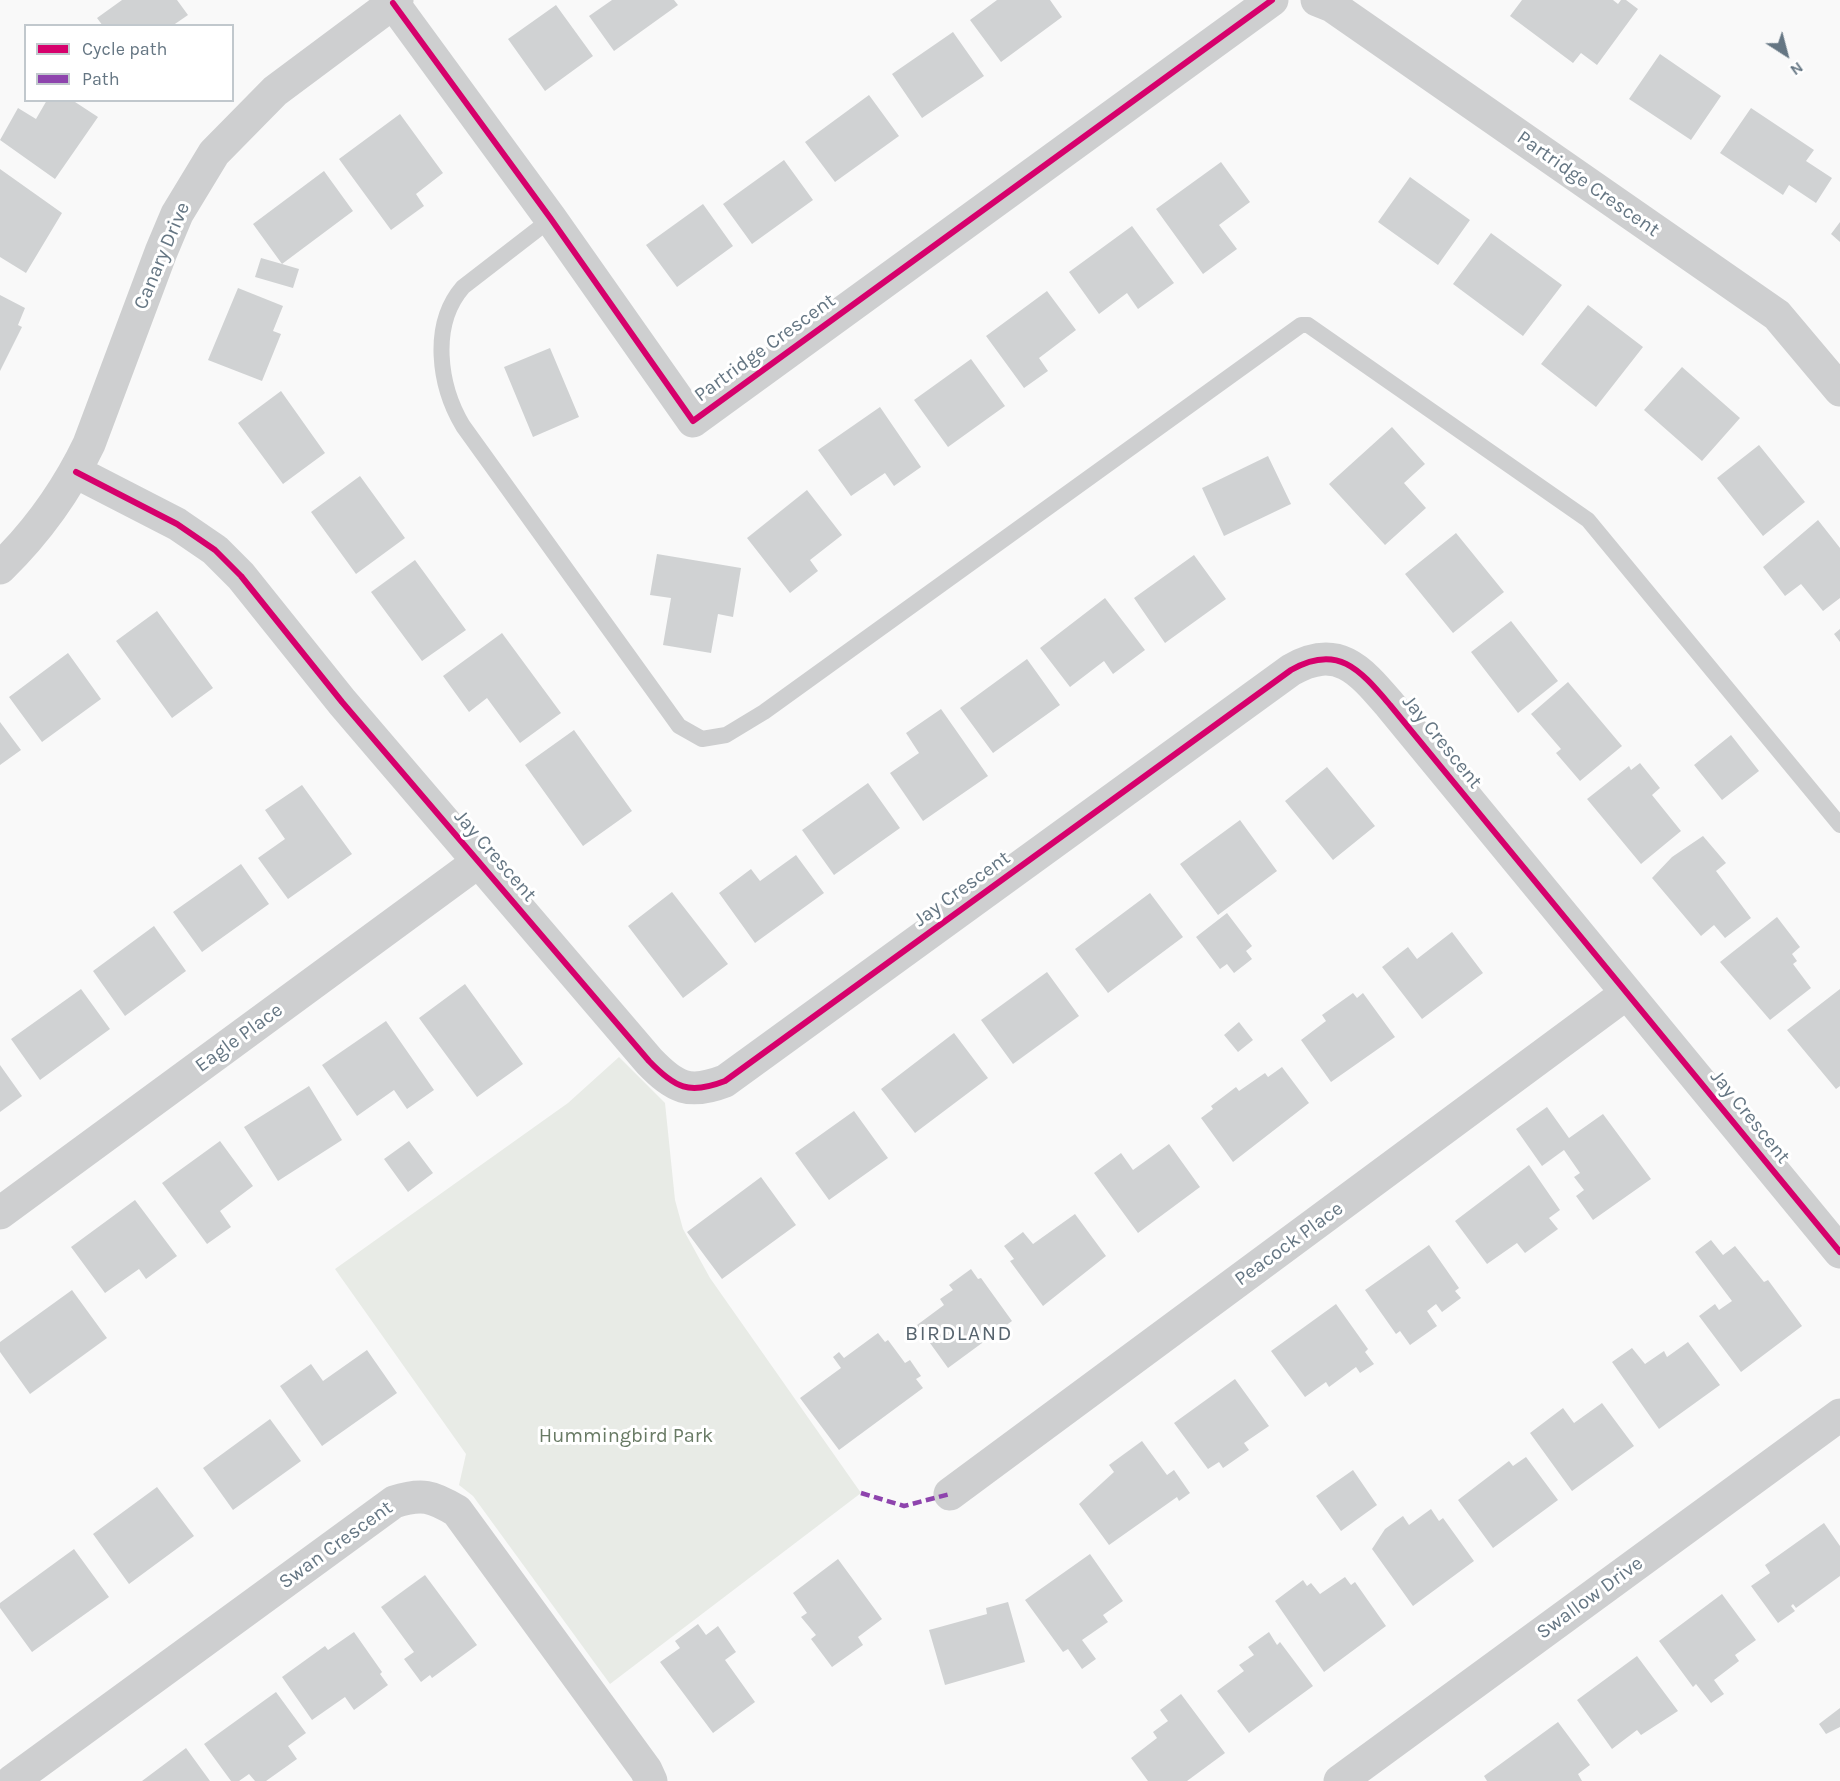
<!DOCTYPE html>
<style>
body{margin:0}
#map{position:relative;width:1840px;height:1781px;overflow:hidden;background:#f9f9f9;font-family:Karla,sans-serif}
canvas{display:block}
.legend{position:absolute;left:24px;top:24px;width:210px;height:78px;box-sizing:border-box;background:#fff;border:2px solid #c1c8cd;margin:0;padding:8px 10px;list-style:none;font-size:18px;color:#657683}
.legend li{display:flex;align-items:center;gap:12px;height:30px}
.legend b{width:30px;border:2px solid #c1c8cd}
.north{position:absolute;left:1756px;top:24px;width:60px;height:60px;-webkit-text-stroke:4px #fff;paint-order:stroke;rotate:144deg;font-size:16px;font-weight:700;line-height:24px;text-align:center;color:#657683}
.north::after{content:'';display:block;margin:auto;width:21px;height:27px;background:#657683;clip-path:polygon(50% 0,100% 100%,50% 72%,0 100%)}
</style>
<div id="map">
<canvas width="1840" height="1781"></canvas>
<ul class="legend">
<li><b style="height:8px;background:#d6006c"></b>Cycle path</li>
<li><b style="height:8px;background:#8e44ad"></b>Path</li>
</ul>
<div class="north">N</div>
</div>
<script>
const c = document.querySelector('canvas').getContext('2d');
c.lineJoin = 'round';
function paint(path, color) {
  c.fillStyle = color;
  c.fill(path, 'evenodd');
}
function trace(path, color, width, dash) {
  c.strokeStyle = color;
  c.lineWidth = width;
  c.lineCap = dash ? 'butt' : 'round';
  c.setLineDash(dash || []);
  c.stroke(path);
}
function write(font, color, halo, rows, align = 'center') {
  c.font = font + ' Karla,sans-serif';
  c.lineWidth = 6;
  c.setLineDash([]);
  c.textBaseline = 'middle';
  c.strokeStyle = halo;
  c.fillStyle = color;
  for (const [text, x, y, turn = 0] of rows) {
    c.save();
    c.translate(x, y);
    c.rotate((+turn || 0) * Math.PI / 180);
    c.textAlign = isNaN(turn) ? turn : align;
    if (halo) c.strokeText(text, 0, 0);
    c.fillText(text, 0, 0);
    c.restore();
  }
}
const green = new Path2D(`
 M619 1057 665 1103 675 1200 683 1229 710 1278 861 1493 610 1684 473 1496 459 1485 466 1454 335 1269 568 1103Z`);
const building = new Path2D(`
 M122 0H177L188 15 172 26H103L97 18Z
 M612 0H674L678 5 614 51 589 16Z
 M997 0H1050L1062 17 1001 62 970 20Z
 M1522 0H1613L1618 4 1621 0H1626L1638 9 1597 65 1581 53 1573 63 1510 16Z
 M556 5 593 56 545 91 508 39Z
 M953 32 984 76 922 118 892 74Z
 M1660 54 1721 96 1691 140 1629 99Z
 M869 95 899 136 835 182 805 142Z
 M47 100H72L98 117 55 179 0 140 18 108 36 119Z
 M1751 108 1814 150 1806 161 1832 178 1816 203 1789 185 1783 195 1720 153Z
 M400 114 443 173 416 194 424 206 391 230 339 159Z
 M784 160 813 200 752 244 723 204Z
 M1221 162 1250 202 1219 225 1237 249 1203 274 1156 209Z
 M0 169 62 213 26 273 0 257Z
 M324 171 353 211 282 264 299 269 293 288 255 277 261 258 282 264 253 224Z
 M1410 177 1470 220 1438 265 1378 222Z
 M703 204 733 246 677 287 646 245Z
 M1840 222V242L1831 234Z
 M1132 226 1174 283 1138 309 1127 293 1099 314 1069 272Z
 M1491 233 1562 285 1523 336 1453 284Z
 M238 288 283 306 273 331 281 334 262 381 208 360Z
 M1047 291 1076 330 1039 358 1048 371 1024 388 986 336Z
 M0 295 25 308 18 325 22 327 0 371Z
 M1588 305 1643 347 1596 407 1541 364Z
 M550 348 579 417 533 437 504 367Z
 M971 359 1005 406 948 447 914 400Z
 M1682 367 1740 418 1702 461 1644 410Z
 M281 391 325 453 283 484 238 423Z
 M880 407 921 467 894 486 885 473 851 496 818 450Z
 M1392 427 1425 464 1404 483 1426 508 1385 545 1329 484Z
 M1759 445 1805 502 1763 536 1717 478Z
 M1268 456 1291 504 1224 536 1202 488Z
 M360 476 405 538 356 574 311 512Z
 M807 490 842 535 810 560 818 571 790 593 747 538Z
 M1818 520 1840 548V598L1823 611 1801 584 1785 596 1763 567Z
 M1456 533 1504 592 1453 633 1405 574Z
 M657 554 741 568 733 617 718 614 711 653 663 645 671 598 650 595Z
 M1194 555 1226 599 1165 643 1134 598Z
 M415 560 466 630 422 661 371 592Z
 M1105 598 1145 650 1113 674 1104 661 1070 687 1040 648Z
 M157 611 213 688 172 718 116 641Z
 M1511 621 1558 681 1518 713 1471 652Z
 M1840 629V642L1834 634Z
 M502 633 561 713 520 743 487 698 469 712 443 676Z
 M68 653 101 699 42 742 9 697Z
 M1027 659 1060 705 993 753 960 708Z
 M1568 682 1622 746 1580 781 1556 753 1561 749 1531 714Z
 M941 709 988 776 923 821 890 773 919 753 906 733Z
 M0 722 21 750 0 765Z
 M574 730 632 811 583 846 525 765Z
 M1731 735 1759 771 1722 800 1694 765Z
 M1640 763 1660 788 1652 795 1681 831 1641 864 1587 799 1629 766 1631 770Z
 M1327 767 1375 826 1333 860 1285 801Z
 M868 783 900 828 834 875 802 830Z
 M302 785 352 854 288 899 258 858 285 839 265 810Z
 M1240 820 1277 871 1218 915 1180 864Z
 M1703 836 1726 863 1716 871 1751 918 1725 938 1714 925 1701 936 1652 878 1672 857Z
 M796 855 824 893 755 943 719 893 751 869 760 881Z
 M241 864 269 904 202 952 173 912Z
 M672 892 728 964 683 998 628 926Z
 M1150 893 1183 937 1108 993 1075 949Z
 M1227 913 1252 946 1246 951 1252 959 1234 973 1227 964 1220 969 1196 937Z
 M1777 917 1800 947 1792 954 1797 961 1793 964 1811 988 1770 1020 1720 962Z
 M154 926 186 971 125 1016 93 971Z
 M1452 932 1483 973 1422 1019 1382 967 1408 947 1417 959Z
 M1047 972 1079 1016 1013 1064 981 1020Z
 M465 984 523 1064 477 1097 419 1018Z
 M81 989 110 1029 40 1080 11 1039Z
 M1840 989V1086L1836 1089 1787 1030Z
 M1353 993 1357 998 1363 993 1395 1037 1331 1082 1301 1040 1326 1021 1322 1015Z
 M386 1021 434 1090 407 1109 394 1090 357 1116 322 1065Z
 M1239 1022 1253 1040 1238 1052 1224 1035Z
 M954 1033 988 1078 915 1133 881 1089Z
 M0 1065 22 1096 0 1112Z
 M1282 1067 1309 1103 1233 1162 1201 1118 1213 1109 1211 1106 1236 1087 1239 1091 1265 1073 1268 1077Z
 M309 1086 342 1140 278 1181 244 1127Z
 M1547 1107 1569 1138 1603 1114 1651 1179 1593 1220 1576 1196 1584 1190 1574 1177 1580 1173 1564 1150 1542 1166 1516 1129Z
 M854 1111 888 1158 829 1200 795 1153Z
 M220 1141 253 1186 220 1211 231 1227 207 1244 162 1183Z
 M409 1141 433 1173 408 1192 384 1159Z
 M1169 1144 1200 1187 1138 1233 1094 1173 1121 1153 1133 1170Z
 M1529 1165 1560 1210 1549 1218 1558 1229 1525 1253 1517 1243 1487 1264 1455 1221Z
 M761 1177 796 1225 722 1279 687 1232Z
 M135 1200 177 1256 146 1279 139 1269 105 1293 71 1247Z
 M1075 1214 1106 1256 1043 1306 1010 1261 1014 1259 1004 1246 1023 1232 1033 1244Z
 M1711 1240 1723 1255 1735 1246 1764 1282 1768 1280 1802 1326 1741 1372 1699 1316 1715 1304 1719 1310 1732 1301 1695 1252Z
 M1429 1245 1459 1288 1455 1291 1461 1298 1442 1312 1436 1304 1427 1311 1437 1326 1410 1345 1400 1331 1396 1334 1365 1290Z
 M971 1269 978 1279 981 1278 1012 1321 948 1368 917 1325 944 1305 940 1299 953 1290 949 1285Z
 M72 1290 107 1338 30 1394 0 1352V1342Z
 M1336 1304 1368 1349 1365 1352 1374 1364 1360 1373 1356 1367 1329 1387 1326 1382 1305 1397 1271 1351Z
 M878 1333 885 1342 888 1340 905 1363 910 1360 921 1376 916 1379 923 1388 839 1450 800 1398 841 1368 833 1357 839 1352 844 1358Z
 M1688 1342 1720 1385 1659 1429 1612 1362 1632 1348 1645 1364 1664 1351 1667 1357Z
 M367 1350 397 1393 322 1446 280 1386 311 1364 323 1381Z
 M1235 1379 1269 1426 1244 1443 1249 1450 1223 1468 1219 1462 1208 1469 1174 1423Z
 M1602 1403 1634 1446 1572 1491 1530 1433 1563 1408 1574 1423Z
 M270 1419 301 1461 233 1510 203 1468Z
 M1142 1441 1167 1475 1174 1470 1190 1493 1179 1501 1177 1497 1109 1545 1079 1504 1114 1472 1109 1465Z
 M1526 1457 1558 1500 1493 1548 1458 1500 1509 1461 1513 1466Z
 M1353 1470 1377 1505 1341 1531 1316 1496Z
 M157 1487 194 1536 129 1584 93 1534Z
 M1431 1509 1439 1521 1443 1518 1474 1561 1413 1606 1372 1549 1385 1529 1403 1516 1409 1525Z
 M1824 1523 1840 1546V1576L1796 1608 1793 1604 1791 1606 1795 1611 1778 1623 1751 1586 1770 1573 1765 1565Z
 M74 1549 109 1597 32 1652 0 1608V1603Z
 M1090 1554 1123 1601 1103 1615 1108 1622 1082 1640 1096 1659 1082 1669 1068 1649 1063 1652 1025 1600Z
 M838 1559 882 1619 858 1637 863 1645 832 1667 811 1639 816 1635 801 1617 807 1613 793 1593Z
 M425 1575 477 1645 432 1678 430 1675 421 1682 404 1659 414 1652 381 1607Z
 M1345 1577 1351 1585 1355 1582 1386 1626 1324 1672 1275 1601 1303 1580 1307 1586 1311 1583 1320 1594Z
 M1722 1594 1756 1640 1735 1655 1739 1661 1714 1680 1724 1694 1711 1703 1696 1684 1693 1687 1659 1641Z
 M1008 1602 1025 1662 945 1685 929 1630 987 1614 986 1608Z
 M698 1624 706 1635 718 1626 736 1652 725 1660 755 1702 713 1733 660 1662 680 1648 675 1641Z
 M354 1632 382 1672 380 1674 388 1685 354 1710 345 1697 312 1720 282 1677 325 1646 328 1650Z
 M1269 1632 1277 1645 1280 1642 1313 1686 1249 1733 1217 1691 1244 1671 1239 1665 1254 1655 1248 1647Z
 M1637 1656 1678 1711 1641 1735 1637 1730 1612 1749 1577 1700Z
 M276 1692 306 1733 288 1746 297 1759 266 1781H255L249 1774 239 1781H231L204 1744Z
 M1181 1694 1225 1753 1187 1781H1148L1131 1758 1157 1738 1153 1732 1168 1721 1160 1710Z
 M1840 1708V1727L1826 1734 1819 1724Z
 M1558 1722 1590 1765 1578 1774 1582 1781H1487L1484 1776Z
 M186 1748 210 1781H142Z`);
const lane = new Path2D(`
 M551 219 463 287C430 325 439 386 463 426L679 726 702 739 726 735 764 712 1301 325H1308L1588 520 1840 825`);
const street = new Path2D(`
 M1317 0 1332 6 1777 315 1840 390
 M393 3 551 219 693 421 1272 0
 M76 472 177 524 215 550 241 576 342 702 649 1061C675 1088 689 1095 725 1081L1291 670C1338 643 1360 670 1390 705L1840 1252
 M0 568C37 532 67 490 89 444L161 252 177 214 214 153 275 91 397 0
 M0 1213 478 862
 M950 1494 1627 993
 M12 1781 394 1502C422 1493 432 1496 457 1511L646 1770 651 1781
 M1340 1781 1840 1415`);
const quiet = new Path2D(`
 M861 1493 904 1506 950 1494`);
const cycleway = new Path2D(`
 M393 3 551 219 693 421 1272 0
 M76 472 177 524 215 550 241 576 342 702 649 1061C675 1088 689 1095 725 1081L1291 670C1338 643 1360 670 1390 705L1840 1252`);
const streetNames = [
 ["Partridge Crescent",1588,184,35],
 ["Canary Drive",162,256,-67],
 ["Partridge Crescent",765,348,-36],
 ["Jay Crescent",1442,742,51],
 ["Jay Crescent",495,856,49],
 ["Jay Crescent",962,889,-36],
 ["Eagle Place",239,1038,-36],
 ["Jay Crescent",1750,1117,51],
 ["Peacock Place",1289,1244,-36],
 ["Swan Crescent",336,1545,-36],
 ["Swallow Drive",1590,1598,-36]
];
const parkNames = [
 ["Hummingbird Park",626,1436]
];
const neighbourhoodNames = [
 ["BIRDLAND",959,1334]
];
paint(green, '#e8ebe6');
paint(building, '#d0d2d3');
trace(lane, '#cecfd0', 16);
trace(street, '#cecfd0', 33);
trace(quiet, '#8e44ad', 4.5, [9, 4.5]);
trace(cycleway, '#d6006c', 6);
write('20px', '#657683', '#fff', streetNames);
write('20px', '#687a64', '#fff', parkNames);
c.letterSpacing = '1.5px';
write('21px', '#57646e', '#fff', neighbourhoodNames);
c.letterSpacing = '0px';
</script>
